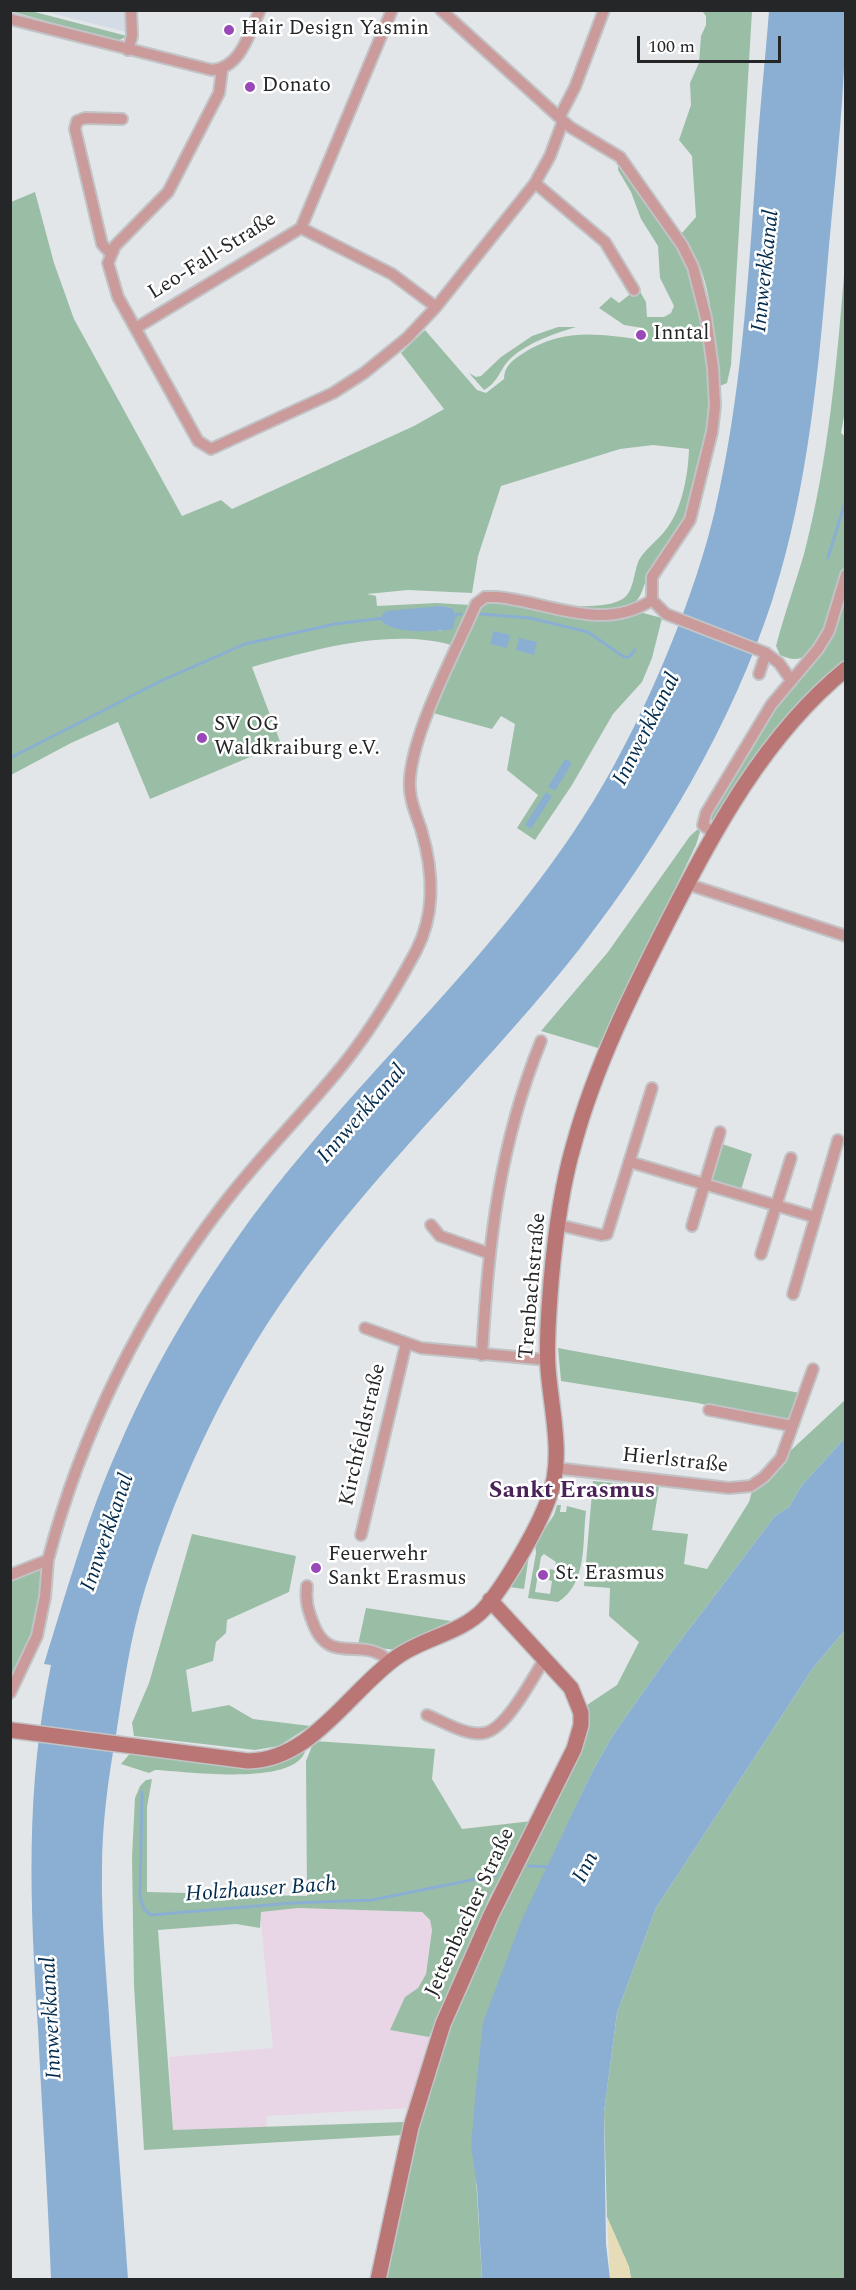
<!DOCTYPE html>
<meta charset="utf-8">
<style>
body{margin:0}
#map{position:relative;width:856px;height:2290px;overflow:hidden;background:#e3e6e9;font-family:Spectral,serif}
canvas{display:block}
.frame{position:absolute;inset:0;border:12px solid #252627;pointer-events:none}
.scale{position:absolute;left:637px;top:36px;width:144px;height:27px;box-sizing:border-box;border:3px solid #252627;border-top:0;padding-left:8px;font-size:18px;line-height:21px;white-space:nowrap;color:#252627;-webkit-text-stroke:4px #fff;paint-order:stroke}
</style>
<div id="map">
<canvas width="856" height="2290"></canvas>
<div class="frame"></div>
<div class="scale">100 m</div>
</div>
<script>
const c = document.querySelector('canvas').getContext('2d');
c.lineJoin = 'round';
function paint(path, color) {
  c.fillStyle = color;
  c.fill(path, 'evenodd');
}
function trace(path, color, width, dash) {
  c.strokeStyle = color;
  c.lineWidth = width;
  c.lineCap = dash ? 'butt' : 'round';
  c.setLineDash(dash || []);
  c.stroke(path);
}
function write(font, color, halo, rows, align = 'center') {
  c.font = font + ' Spectral,serif';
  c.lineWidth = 5;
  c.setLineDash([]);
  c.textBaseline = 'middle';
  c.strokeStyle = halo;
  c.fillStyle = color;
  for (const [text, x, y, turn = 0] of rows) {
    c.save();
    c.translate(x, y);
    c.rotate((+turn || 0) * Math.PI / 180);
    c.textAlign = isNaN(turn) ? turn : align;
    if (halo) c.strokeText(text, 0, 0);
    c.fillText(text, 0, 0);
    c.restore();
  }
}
const built = new Path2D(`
 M43 11H124L126 32Z`);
const industrial = new Path2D(`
 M298 1908 422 1912 430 1920 432 1930 426 1974 418 1988 405 1997 391 2030 429 2037 409 2108 266 2116 267 2127 173 2130 169 2057 273 2048 260 1912Z`);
const green = new Path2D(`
 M10 11H31L127 36 118 41Z
 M702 11H752L731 365 727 383 720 386C716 351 712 288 696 258 692 250 686 242 681 234L696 217 692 156 679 140 691 105 690 83 699 63 701 36 706 25V16Z
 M618 160C646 201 684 243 696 292 712 356 713 411 698 475 693 493 690 511 682 527 674 541 660 553 652 567 643 581 644 601 627 608 604 617 578 609 555 605 573 606 609 609 624 598 634 591 634 570 639 560 645 549 656 542 664 532 682 511 688 476 689 449L653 445 620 449 501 486 478 556 472 593 408 590 367 594 376 596 377 606 437 603 470 605 451 645C388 628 313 650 252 667L281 744 150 799 118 722 71 743 11 775V202L35 192 54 263 74 319 182 516 221 500 232 509 414 426 444 409 401 353 425 330 477 390 486 393 504 379C504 366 513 360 522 354 563 327 598 334 644 340L648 334 643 328 624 325 599 308 611 297 619 303 638 288 646 302 647 317H664L671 313 674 306 660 278 658 246 641 219 631 192 618 170ZM442 606 451 608 456 615 441 631 426 630V609Z
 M845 263 846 405 841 433 846 437C845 477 849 520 845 560 844 580 823 647 806 656 797 661 788 659 780 655L776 646C784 615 795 585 804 554 829 458 837 360 845 263Z
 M558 327H576C553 334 529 342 511 358 500 368 499 382 484 390L469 373 476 377 481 376 501 357 532 336Z
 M845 591V661L838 666 713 822 710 818 712 811 767 718 830 641Z
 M492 600 643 613 662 618 652 658 642 682 613 714 572 785 535 840 517 828 538 795 507 770 515 724 501 716 492 729 433 713 478 608Z
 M698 829 700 832 696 845 598 1048 541 1031 608 952 690 836Z
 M719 1143 752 1154 741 1190 708 1180Z
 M558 1348 800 1393 791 1425 698 1403 561 1381Z
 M845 1400V1438L802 1485 789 1507 775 1516 665 1661 613 1735 592 1772 548 1866 476 2177 482 2279 384 2280 414 2139 447 2028 542 1820 586 1738 587 1705 617 1685 639 1642 609 1616 610 1588 584 1586 593 1481 659 1487 652 1530 688 1534 684 1564 707 1569 749 1502 752 1491 768 1478 788 1453Z
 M557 1505H561L560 1512H566L567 1506 586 1511C582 1542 588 1583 558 1602L528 1598 536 1553 535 1543 554 1515ZM544 1554 556 1562 554 1570 550 1569 548 1580 552 1581 550 1594 535 1592 541 1557Z
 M192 1534 296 1556 289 1592 227 1620 226 1633 216 1642 213 1661 186 1670 192 1712 229 1705 253 1719 310 1726 279 1746 255 1750 134 1736 132 1723 149 1683Z
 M529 1555 524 1589 509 1587Z
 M33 1568 39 1569C54 1598 25 1654 11 1680V1578Z
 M366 1608 451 1621 395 1650 358 1645Z
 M845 1630V2279H631L629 2267 607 2217 604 2112 617 2013 656 1908 813 1668Z
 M314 1741 435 1749 432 1779 462 1829 532 1821 490 1896 429 2037 390 2030 405 1997 418 1988 426 1974 432 1930 430 1920 422 1912 298 1908 261 1912 260 1928 236 1924 158 1930 173 2130 403 2122V2135L144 2150 134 1986 132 1857 135 1798 140 1786 146 1780 152 1779 147 1807V1892L307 1896 306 1761Z
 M306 1748C300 1788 184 1771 155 1770L149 1773 121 1764 133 1750 235 1764Z`);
const sand = new Path2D(`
 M607 2217 629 2267 631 2279H610Z`);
const water = new Path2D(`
 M769 11H845C846 89 836 168 829 246 819 365 809 486 772 601 731 726 661 843 581 947 494 1058 390 1155 306 1268 234 1364 181 1474 145 1589 130 1638 124 1684 116 1735 108 1780 102 1824 102 1870 101 1924 107 1978 110 2032 116 2114 122 2197 128 2279H51C48 2196 42 2112 38 2029 30 1904 25 1789 51 1665L44 1664C67 1590 88 1514 120 1444 152 1370 194 1299 240 1234 355 1073 515 945 612 769 653 695 696 592 715 510 741 398 748 283 756 168 759 116 765 63 769 11Z
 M442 606 452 608 456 615 453 629C437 632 387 635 380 618L386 611Z
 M494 631 510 635 507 648 490 644Z
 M519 638 537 642 534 655 516 650Z
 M565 759 572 763 555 791 548 787Z
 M546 792 552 796 531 829 525 825Z
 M845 1438V1630L813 1668 656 1908 617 2013 604 2112 606 2244 610 2279H482L477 2187 471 2146 476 2088 483 2022 522 1919 592 1772 613 1735 665 1661 775 1516 789 1507 802 1485Z`);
const stream = new Path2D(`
 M828 558 846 499
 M481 614 530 618 588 632 624 657H629L635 650
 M453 616 461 614
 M10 758 163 680 245 644 335 624 384 618
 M142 1792 140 1897 144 1909 151 1915 292 1903 372 1900 496 1875
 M529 1866 551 1867`);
const street = new Path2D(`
 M441 10 570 127 620 157 682 245 693 267 706 318 713 368 715 406 712 432 690 520 652 577V600L666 614 766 653 779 663 791 680
 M10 19 212 70C241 68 249 33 260 10
 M128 50 132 36 131 10
 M222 70 219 93 168 192 115 246 108 263 118 297 198 441 211 449 333 393 364 373 407 338 436 307 535 183 550 156 563 121
 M560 116 575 87 604 10
 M535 183 605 242 634 290
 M301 228 392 10
 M111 254 102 244 75 129 77 121 85 118 122 119
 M136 328 301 228 392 274 436 307
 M759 674 766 653
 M713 833 703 825 706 813 771 705 818 649 829 631 846 575
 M687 884 846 936
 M630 1162 815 1217
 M431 1225 440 1236 488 1253
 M559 1225 601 1235 607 1234 652 1088
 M692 1226 720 1132
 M761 1254 791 1158
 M793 1294 838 1140
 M365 1328 421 1348 548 1360
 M482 1355C488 1244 499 1145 541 1041
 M709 1410 792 1426
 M555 1468 729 1488 751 1486 764 1477 781 1458 813 1369
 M361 1535 406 1344
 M10 1575 48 1560C81 1433 142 1310 222 1206 256 1161 296 1121 332 1078 364 1041 393 994 416 951 436 913 433 869 421 829 415 812 408 796 410 777 415 726 455 653 476 604L485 597H497C550 602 602 633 652 600
 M307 1586C305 1600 308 1610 313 1623 329 1668 364 1634 390 1662
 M10 1693 37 1636 45 1597 48 1560
 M427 1715C444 1722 466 1736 484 1733 506 1730 534 1676 545 1658`);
const secondary = new Path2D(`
 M10 1730 248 1761C311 1761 350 1690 397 1657 423 1638 462 1633 484 1609 505 1585 537 1530 548 1500 565 1459 551 1411 548 1368 546 1339 549 1311 551 1282 555 1236 561 1188 574 1144 595 1067 631 994 667 923 714 831 764 736 846 669
 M378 2280 411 2127 443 2024 491 1915 574 1749 581 1725V1713L571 1688 490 1600`);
const markers = [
 [229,30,6,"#9948b8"],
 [250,87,6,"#9948b8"],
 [641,335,6,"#9948b8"],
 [202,738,6,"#9948b8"],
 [316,1568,6,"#9948b8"],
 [543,1575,6,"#9948b8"]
];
const poiNames = [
 ["Hair Design Yasmin",241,30],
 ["Donato",262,87],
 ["Inntal",653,335],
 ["SV OG",214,726],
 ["Waldkraiburg e.V.",214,750],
 ["Feuerwehr",328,1556],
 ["Sankt Erasmus",328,1580],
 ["St. Erasmus",555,1575]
];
const streetNames = [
 ["Leo-Fall-Straße",213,257,-32],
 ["Trenbachstraße",534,1286,-85],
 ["Kirchfeldstraße",364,1435,-77],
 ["Hierlstraße",675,1462,6],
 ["Jettenbacher Straße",471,1913,-65]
];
const waterNames = [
 ["Innwerkkanal",767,271,-84],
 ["Innwerkkanal",648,730,-63],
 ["Innwerkkanal",363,1115,-49],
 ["Innwerkkanal",109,1533,-71],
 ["Inn",587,1868,-63],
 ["Holzhauser Bach",261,1891,-4],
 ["Innwerkkanal",53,2018,-93]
];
const quarterNames = [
 ["Sankt Erasmus",572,1492]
];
paint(built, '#d3dce5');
paint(industrial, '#e8d5e5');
paint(green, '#9abea5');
paint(sand, '#e6dcb7');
paint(water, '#8bafd2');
trace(stream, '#8bafd2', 3);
trace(street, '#c1c3c6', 14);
trace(secondary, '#c1c3c6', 18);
trace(street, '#ca9b9a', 10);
trace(secondary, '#b97675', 15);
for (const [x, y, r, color] of markers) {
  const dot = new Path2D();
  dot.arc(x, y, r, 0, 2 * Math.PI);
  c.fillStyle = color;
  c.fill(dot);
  trace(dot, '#fff', 2);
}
write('21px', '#252627', '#fff', poiNames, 'left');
write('21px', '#252627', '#fff', streetNames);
write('italic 22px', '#022c4e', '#fff', waterNames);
write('bold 24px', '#492258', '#fff', quarterNames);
</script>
